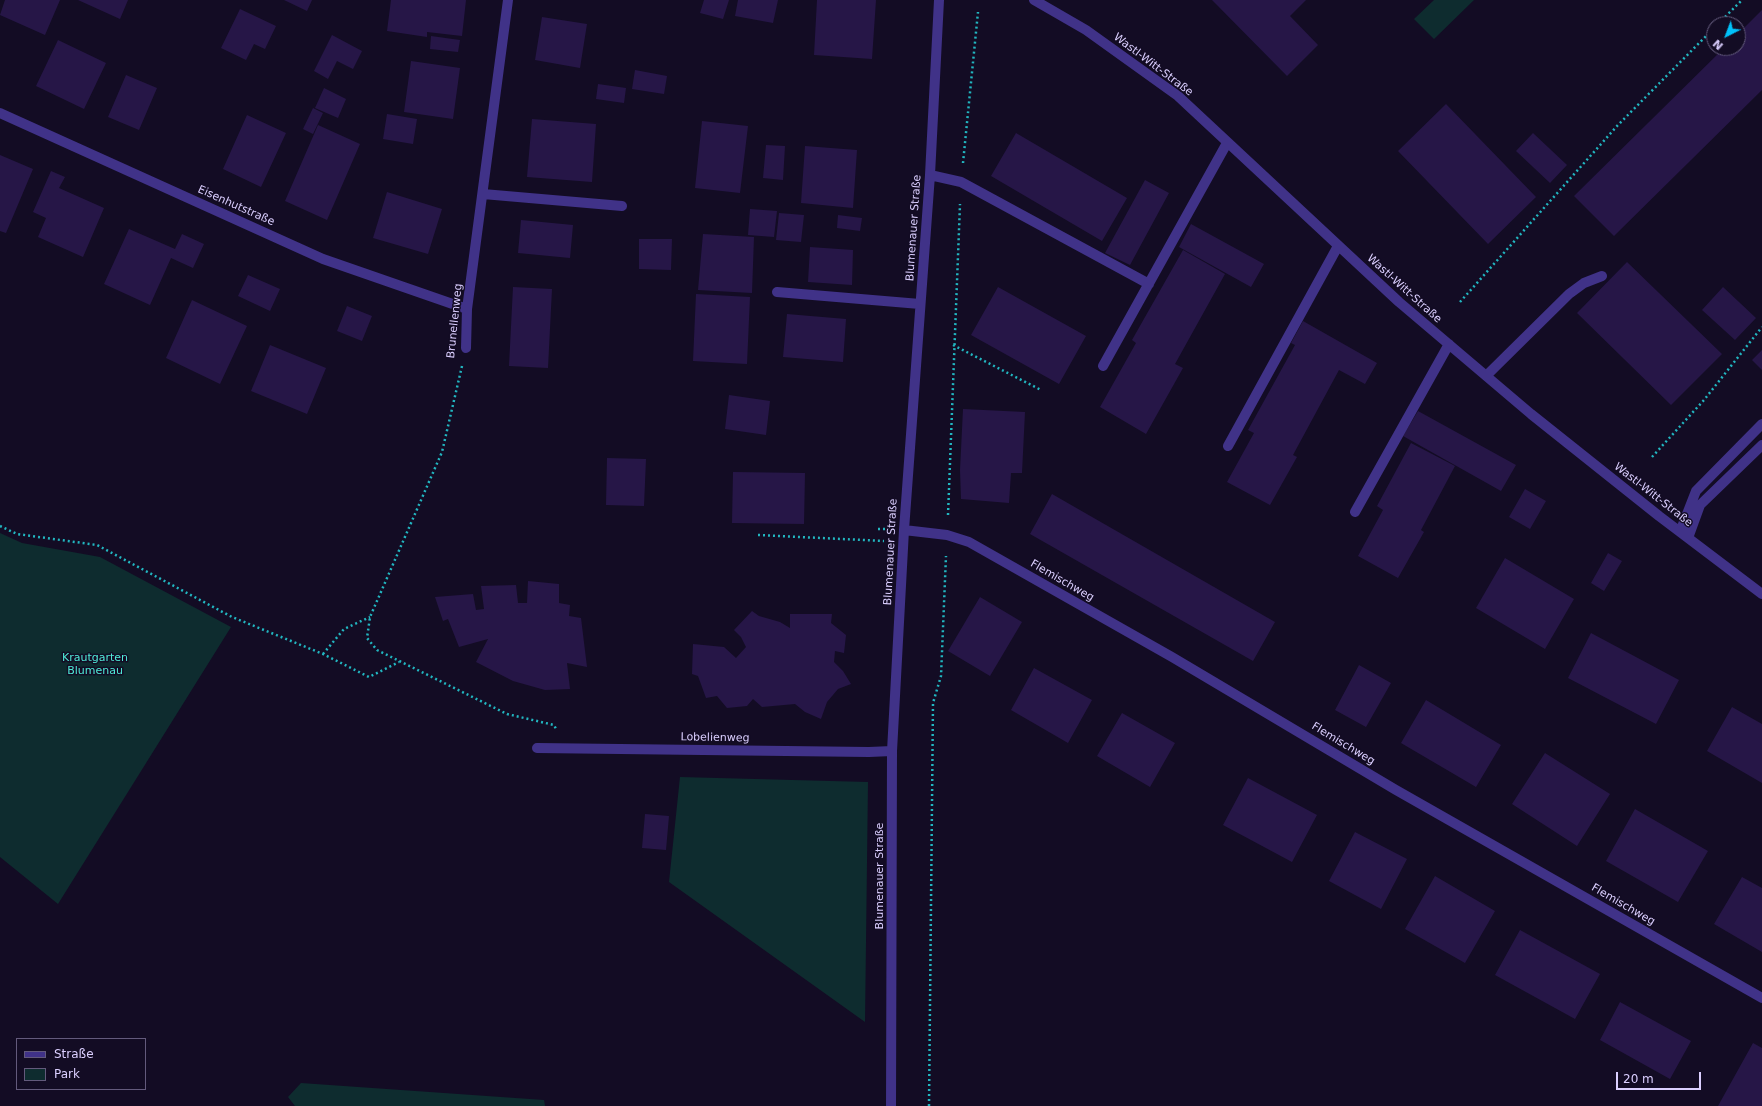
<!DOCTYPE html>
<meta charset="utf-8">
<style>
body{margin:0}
#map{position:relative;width:1762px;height:1106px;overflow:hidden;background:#130c24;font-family:"DejaVu Sans",sans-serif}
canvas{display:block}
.legend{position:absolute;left:16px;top:1038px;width:130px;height:52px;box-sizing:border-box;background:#130c24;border:1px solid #635a7c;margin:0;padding:5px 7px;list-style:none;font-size:12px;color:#dbcfff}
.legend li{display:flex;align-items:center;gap:8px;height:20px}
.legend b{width:20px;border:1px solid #635a7c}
.north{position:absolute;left:1706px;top:16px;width:40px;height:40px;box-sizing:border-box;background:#130c24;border:1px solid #635a7c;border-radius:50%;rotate:222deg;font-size:11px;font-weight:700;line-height:16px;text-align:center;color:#dbcfff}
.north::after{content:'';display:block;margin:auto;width:14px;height:18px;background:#00c1fa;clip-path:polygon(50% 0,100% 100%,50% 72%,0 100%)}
.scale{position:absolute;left:1616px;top:1072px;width:85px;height:18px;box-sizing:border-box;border:2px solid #dbcfff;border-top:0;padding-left:5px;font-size:12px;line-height:14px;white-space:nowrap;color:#dbcfff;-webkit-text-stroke:3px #130c24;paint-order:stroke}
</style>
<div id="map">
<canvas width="1762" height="1106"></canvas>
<ul class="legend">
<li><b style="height:5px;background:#403288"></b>Straße</li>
<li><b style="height:11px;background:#0e2c2f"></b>Park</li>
</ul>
<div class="north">N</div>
<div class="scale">20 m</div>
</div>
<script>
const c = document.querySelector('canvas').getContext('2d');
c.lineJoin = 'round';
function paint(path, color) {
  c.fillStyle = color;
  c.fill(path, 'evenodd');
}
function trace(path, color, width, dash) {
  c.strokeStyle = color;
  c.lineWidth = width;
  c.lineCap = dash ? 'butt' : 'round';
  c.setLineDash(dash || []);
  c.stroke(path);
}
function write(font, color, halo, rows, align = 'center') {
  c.font = font + ' "DejaVu Sans",sans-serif';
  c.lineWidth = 3;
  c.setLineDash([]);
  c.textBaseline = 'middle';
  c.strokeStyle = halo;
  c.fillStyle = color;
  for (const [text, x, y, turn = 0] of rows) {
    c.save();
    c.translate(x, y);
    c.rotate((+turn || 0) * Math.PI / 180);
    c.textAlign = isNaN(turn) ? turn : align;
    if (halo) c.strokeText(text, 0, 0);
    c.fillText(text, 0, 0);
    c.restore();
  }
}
const green = new Path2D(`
 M1434 0H1474L1434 39 1414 19Z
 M0 533 22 543 100 557 231 627 58 904 0 857Z
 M680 777 868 782 865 1022 669 882Z
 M301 1083 544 1100 545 1106H295L288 1097Z`);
const building = new Path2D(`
 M5 0H60L45 35 0 15Z
 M78 0H128L120 19Z
 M284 0H312L307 11Z
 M391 0H466L462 36 427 32V37L387 31Z
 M704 0H729L723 19 700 13Z
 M738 0H778L773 23 735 16Z
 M817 0H876L872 59 814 55Z
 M1212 0H1306L1290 16 1318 45 1287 76Z
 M240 9 276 26 265 49 254 44 246 60 221 48Z
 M1762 10V90L1614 236 1574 196 1724 48H1738V34Z
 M542 17 587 24 580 68 535 60Z
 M332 35 362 51 353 69 337 61 328 79 314 71Z
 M431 36 460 40 458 52 430 49Z
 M58 40 106 63 84 109 36 86Z
 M411 61 460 68 453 119 404 112Z
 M635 70 667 76 664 94 632 89Z
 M126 75 157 88 139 130 108 117Z
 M598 84 626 88 624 103 596 99Z
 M324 88 346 99 338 118 315 108Z
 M1446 104 1536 197 1488 244 1398 151Z
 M313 108 323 113 313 134 303 129Z
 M387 114 417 119 413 144 383 139Z
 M247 115 286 133 261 187 223 169Z
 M532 119 596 124 592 182 527 177Z
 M702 121 748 126 740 193 695 188Z
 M318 125 360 144 327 220 285 201Z
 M1016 133 1127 198 1102 241 991 176Z
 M1533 133 1567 165 1550 183 1516 151Z
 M766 145 785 146 783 180 763 178Z
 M805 146 857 150 853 208 801 203Z
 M0 155 33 169 6 233 0 231Z
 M51 171 65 177 59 188 104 208 83 257 38 237 46 218 33 212Z
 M1145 180 1169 193 1130 265 1105 253Z
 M387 192 442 209 428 254 373 238Z
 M750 209 777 211 774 237 748 235Z
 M779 213 804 215 801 242 776 240Z
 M838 215 862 218 860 231 837 228Z
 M521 220 573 225 570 258 518 253Z
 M1191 224 1264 264 1251 287 1179 247Z
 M129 229 175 249 182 234 204 244 193 268 171 258 150 305 104 284Z
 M703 234 754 237 752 293 698 290Z
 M639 239H672L671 270 639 269Z
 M810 247 853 250 852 285 808 282Z
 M1183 250 1225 274 1175 364 1183 368 1146 434 1100 407 1136 343 1132 340Z
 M1627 262 1722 354 1671 405 1577 313Z
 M248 275 280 289 270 311 238 296Z
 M513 287 552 289 548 368 509 366Z
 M998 287 1086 336 1059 384 971 335Z
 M1723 287 1756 318 1735 340 1702 310Z
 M696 294 750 297 747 364 693 361Z
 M192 300 247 326 220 384 166 358Z
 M347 306 372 316 362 341 337 331Z
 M787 314 846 319 843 362 783 357Z
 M1303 321 1377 363 1365 384 1339 370 1293 455 1297 457 1270 505 1227 482 1254 433 1248 430 1295 345 1291 343Z
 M270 345 326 368 307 414 251 391Z
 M1762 350V370L1752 360Z
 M729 395 770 401 766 435 725 429Z
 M963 409 1025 412 1022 473H1011L1009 503 961 499 960 470Z
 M1418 411 1516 465 1501 491 1403 436Z
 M1411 443 1455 466 1421 530 1424 532 1398 578 1358 556 1383 510 1377 506Z
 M607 458 646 459 644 506 606 505Z
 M733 472 805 473 804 524 732 523Z
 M1525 489 1546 501 1530 529 1509 517Z
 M1052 494 1275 622 1253 661 1030 534Z
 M1608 553 1622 561 1604 591 1591 583Z
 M1505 558 1574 599 1545 649 1476 608Z
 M528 581 559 584V603L570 605 569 616 581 618 587 667 567 663 570 689 545 690 513 681 476 662 488 639 459 647 448 619 443 621 435 597 473 594 476 610 484 609 481 586 516 585 518 603H527Z
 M980 597 1022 622 990 676 948 651Z
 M752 611 759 616 780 622 790 628V614H832L831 623 846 635 844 653 835 651 834 662 843 671 851 684 838 689 827 702 821 719 805 712 795 704 762 707 753 699 747 706 727 708 717 696 706 698 698 676 692 674 693 644 724 647 736 658 746 647 741 637 734 630Z
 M1591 633 1679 680 1656 724 1568 678Z
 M1359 665 1391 683 1366 727 1335 710Z
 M1034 668 1092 700 1068 743 1011 710Z
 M1426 700 1501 745 1476 787 1401 743Z
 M1732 707 1762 724V783L1707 751Z
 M1122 713 1175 743 1150 787 1097 756Z
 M1545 753 1610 794 1577 846 1512 804Z
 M1248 778 1317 815 1292 862 1223 825Z
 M1635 809 1708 851 1678 902 1606 861Z
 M645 814 669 816 666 850 642 848Z
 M1355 832 1407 859 1381 909 1329 881Z
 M1435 876 1495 911 1465 963 1405 929Z
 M1742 877 1762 888V952L1714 924Z
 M1520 930 1600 974 1575 1019 1495 975Z
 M1620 1002 1691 1041 1670 1079 1600 1040Z
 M1753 1043 1762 1048V1106H1718Z`);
const path = new Path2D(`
 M1718 24 1742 0
 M963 163 978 12
 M1460 302 1618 125 1714 28
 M953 345 1041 390
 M462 366 442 452 370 617 367 638 377 650 507 714 554 725 556 729
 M1652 457 1704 400 1762 327
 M948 515 960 204
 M0 526 17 534 97 545 232 617 323 654 369 677 399 662
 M878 529H885
 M758 535 884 541
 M323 654 344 629 370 617
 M929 1106 933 703 941 676 946 556`);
const minor = new Path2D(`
 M1034 0 1086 30 1178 96 1399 302 1531 414 1659 516 1762 594
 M0 113 323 259 467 309
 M930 175 961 182 1149 284
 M483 194 622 206
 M777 292 920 304
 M466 348 467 309 508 0
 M1103 366 1227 143
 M1487 375 1569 294 1584 283 1602 276
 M1228 446 1338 246
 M1355 512 1449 344
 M904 530 947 535 969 542 1172 657 1396 790 1762 998
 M1680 532 1696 491 1762 424
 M1688 538 1700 505 1762 445
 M537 748 869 752 892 751
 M891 1106 892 751 904 530 930 175 939 0`);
const streetNames = [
 ["Wastl-Witt-Straße",1153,65,37],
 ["Eisenhutstraße",236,206,24],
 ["Blumenauer Straße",914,228,-86],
 ["Wastl-Witt-Straße",1404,289,42],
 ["Brunellenweg",455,321,-84],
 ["Wastl-Witt-Straße",1653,495,38],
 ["Blumenauer Straße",891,552,-87],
 ["Flemischweg",1062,581,30],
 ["Lobelienweg",715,738,1],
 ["Flemischweg",1343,744,31],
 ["Blumenauer Straße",880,876,-90],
 ["Flemischweg",1623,905,30]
];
const parkNames = [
 ["Krautgarten",95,658],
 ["Blumenau",95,671]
];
paint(green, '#0e2c2f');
paint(building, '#261647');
trace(path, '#22b6c0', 2.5, [2, 3]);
trace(minor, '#403288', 10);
write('11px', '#dbcfff', '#130c24', streetNames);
write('11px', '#4febd8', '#130c24', parkNames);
</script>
